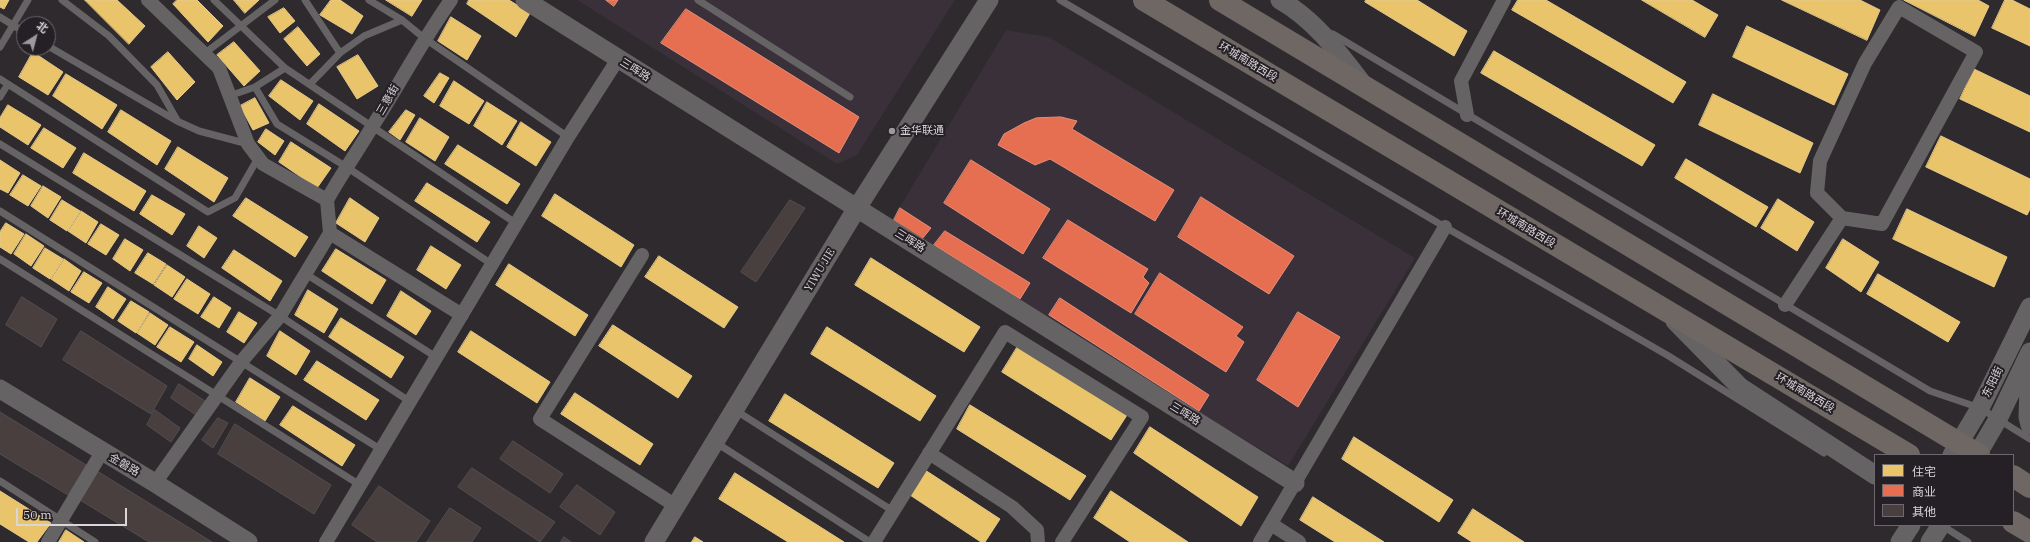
<!DOCTYPE html>
<meta charset="utf-8">
<style>
body{margin:0}
#map{position:relative;width:2030px;height:542px;overflow:hidden;background:#2e2a2e;font-family:"IBM Plex Serif","Noto Sans SC",serif}
canvas{display:block}
.legend{position:absolute;left:1874px;top:454px;width:140px;height:72px;box-sizing:border-box;background:#252025;border:1px solid #6d686d;margin:0;padding:5px 7px;list-style:none;font-size:12px;color:#d9d5d9}
.legend li{display:flex;align-items:center;gap:8px;height:20px}
.legend b{width:20px;border:1px solid #6d686d}
.north{position:absolute;left:16px;top:16px;width:40px;height:40px;box-sizing:border-box;background:#252025;border:1px solid #6d686d;border-radius:50%;rotate:36deg;font-size:11px;font-weight:700;line-height:16px;text-align:center;color:#d9d5d9}
.north::after{content:'';display:block;margin:auto;width:14px;height:18px;background:#9d999d;clip-path:polygon(50% 0,100% 100%,50% 72%,0 100%)}
.scale{position:absolute;left:16px;top:508px;width:111px;height:18px;box-sizing:border-box;border:2px solid #d9d5d9;border-top:0;padding-left:5px;font-size:12px;line-height:14px;white-space:nowrap;color:#d9d5d9;-webkit-text-stroke:3px #252025;paint-order:stroke}
</style>
<div id="map">
<canvas width="2030" height="542"></canvas>
<ul class="legend">
<li><b style="height:11px;background:#e9c46a"></b>住宅</li>
<li><b style="height:11px;background:#e76f51"></b>商业</li>
<li><b style="height:11px;background:#483f3e"></b>其他</li>
</ul>
<div class="north">北</div>
<div class="scale">50 m</div>
</div>
<script>
const c = document.querySelector('canvas').getContext('2d');
c.lineJoin = 'round';
function paint(path, color) {
  c.fillStyle = color;
  c.fill(path, 'evenodd');
}
function trace(path, color, width, dash) {
  c.strokeStyle = color;
  c.lineWidth = width;
  c.lineCap = dash ? 'butt' : 'round';
  c.setLineDash(dash || []);
  c.stroke(path);
}
function write(font, color, halo, rows, align = 'center') {
  c.font = font + ' "IBM Plex Serif","Noto Sans SC",serif';
  c.lineWidth = 4;
  c.setLineDash([]);
  c.textBaseline = 'middle';
  c.strokeStyle = halo;
  c.fillStyle = color;
  for (const [text, x, y, turn = 0] of rows) {
    c.save();
    c.translate(x, y);
    c.rotate((+turn || 0) * Math.PI / 180);
    c.textAlign = isNaN(turn) ? turn : align;
    if (halo) c.strokeText(text, 0, 0);
    c.fillText(text, 0, 0);
    c.restore();
  }
}
const built = new Path2D(`
 M577 0H955L857 155 837 164Z
 M1006 30 1049 37 1415 258 1288 466 889 225Z`);
const homes = new Path2D(`
 M0 0H9L4 9 0 7Z
 M85 0H117L145 26 129 44Z
 M177 0H197L223 26 208 42 173 4Z
 M234 0H259L245 13Z
 M331 0H340L363 16 352 34 320 15Z
 M386 0H422L412 16Z
 M469 0H509L530 13 516 37 467 4Z
 M1366 0H1417L1467 31 1454 56 1365 2Z
 M1518 0H1546L1686 82 1673 103 1512 10Z
 M1642 0H1692L1718 15 1705 37Z
 M1782 0H1860L1880 10 1867 40Z
 M1904 0H1978L1989 6 1975 36Z
 M2005 0H2012L2030 9V46L1992 28Z
 M284 8 295 21 280 33 268 17Z
 M451 17 481 36 467 60 438 41Z
 M1747 26 1848 74 1834 105 1733 57Z
 M298 27 320 54 307 66 284 39Z
 M234 42 260 71 244 86 217 55Z
 M1494 51 1655 145 1642 166 1481 73Z
 M33 52 63 72 48 95 19 77Z
 M168 52 195 82 177 100 151 67Z
 M358 55 378 86 357 99 337 67Z
 M1974 69 2030 96V132L1960 99Z
 M440 73 449 78 434 103 424 96Z
 M66 74 117 105 102 129 53 96Z
 M281 80 313 101 300 120 269 96Z
 M454 81 484 101 469 124 440 106Z
 M1713 94 1813 143 1800 173 1699 125Z
 M255 98 269 123 253 130 240 106Z
 M487 102 517 121 502 145 474 126Z
 M319 104 359 131 345 151 307 124Z
 M8 105 41 125 28 145 0 127V118Z
 M121 110 171 141 157 165 108 132Z
 M406 110 415 115 400 140 389 132Z
 M420 118 449 137 435 161 406 142Z
 M521 122 551 142 536 166 507 147Z
 M44 128 76 148 63 168 31 148Z
 M266 129 284 141 275 155 258 142Z
 M1941 136 2030 179V209L2027 215 1926 167Z
 M291 142 331 168 317 188 279 162Z
 M458 145 520 184 507 204 445 164Z
 M178 147 228 178 214 202 165 169Z
 M84 153 146 191 134 211 73 173Z
 M1686 159 1768 207 1756 227 1675 178Z
 M0 160 20 173 8 193 0 189Z
 M23 175 41 186 28 206 10 195Z
 M427 183 490 222 477 242 415 201Z
 M43 186 61 197 48 218 31 206Z
 M555 194 634 245 621 267 542 216Z
 M152 195 185 214 172 235 140 214Z
 M246 198 308 237 295 257 233 216Z
 M350 198 379 218 365 242 336 223Z
 M1778 199 1814 222 1797 251 1761 228Z
 M62 200 80 211 67 231 50 220Z
 M1907 209 2007 257 1994 287 1893 239Z
 M81 211 98 222 86 243 68 231Z
 M6 223 24 234 11 254 0 247V232Z
 M101 224 119 235 106 255 88 244Z
 M199 226 217 238 204 258 187 246Z
 M26 234 44 246 31 266 14 254Z
 M125 239 143 250 130 271 113 259Z
 M1843 239 1879 262 1861 292 1826 268Z
 M431 246 461 265 446 289 417 270Z
 M45 248 63 259 50 279 33 268Z
 M336 249 386 280 372 304 322 271Z
 M234 250 282 281 270 301 222 268Z
 M148 253 166 264 153 284 135 273Z
 M659 256 738 307 724 328 645 277Z
 M871 258 980 327 964 352 855 285Z
 M64 259 81 271 69 291 51 279Z
 M509 264 588 315 575 336 496 285Z
 M167 265 185 277 172 297 154 285Z
 M84 272 102 283 89 303 71 292Z
 M1878 274 1960 322 1948 342 1867 294Z
 M187 279 210 294 198 314 174 299Z
 M108 287 126 299 113 319 96 307Z
 M308 290 338 309 324 333 295 315Z
 M401 291 431 311 416 335 387 316Z
 M214 297 231 308 219 328 201 317Z
 M131 301 149 312 136 333 118 321Z
 M239 312 257 323 244 343 227 332Z
 M150 313 168 325 155 345 137 333Z
 M341 318 404 357 391 378 329 337Z
 M613 325 692 376 678 398 599 346Z
 M170 327 194 342 181 362 157 347Z
 M827 327 936 396 920 421 811 354Z
 M280 331 310 351 296 375 267 356Z
 M471 331 550 382 537 403 458 352Z
 M197 345 222 362 213 376 189 359Z
 M1018 346 1127 415 1111 440 1002 372Z
 M317 361 379 400 366 420 304 380Z
 M250 378 280 397 265 421 236 402Z
 M575 393 653 444 640 465 561 414Z
 M785 394 894 463 878 488 769 421Z
 M970 405 1086 476 1070 500 957 429Z
 M293 406 355 445 342 466 280 425Z
 M1150 427 1258 497 1241 526 1134 453Z
 M1354 437 1453 500 1439 522 1342 459Z
 M925 470 1000 519 985 542H981L910 495Z
 M735 473 844 542H788L719 499Z
 M0 491 51 523 37 542H29L0 524Z
 M1111 491 1188 542H1130L1094 518Z
 M1313 497 1384 542H1335L1300 520Z
 M1473 509 1524 542H1472L1458 533Z
 M66 530 84 542H59Z
 M695 537 703 542H692Z`);
const shops = new Path2D(`
 M606 0H618L614 6Z
 M686 9 859 117 839 153 661 43Z
 M1061 117 1077 121 1072 129 1174 190 1155 221 1050 159 1035 165 998 145 1004 134 1024 123 1036 118Z
 M971 160 1050 209 1023 254 944 203Z
 M1201 197 1294 256 1269 294 1178 237Z
 M900 208 931 228 922 239 894 220Z
 M1068 220 1148 269 1143 277 1149 283 1131 313 1043 258Z
 M945 231 1030 283 1020 299 934 245Z
 M1160 273 1243 327 1236 336 1244 342 1226 372 1135 314Z
 M1060 298 1209 395 1199 411 1049 315Z
 M1298 312 1340 337 1298 407 1257 380Z`);
const building = new Path2D(`
 M790 200 805 208 756 282 741 272Z
 M22 297 57 319 41 347 6 325Z
 M81 331 167 386 151 414 63 360Z
 M179 384 205 401 196 415 171 398Z
 M155 410 180 428 171 442 147 425Z
 M0 412 86 465 68 495 0 454Z
 M218 418 228 423 213 448 202 440Z
 M235 424 331 485 314 514 218 454Z
 M513 441 563 474 550 493 500 459Z
 M472 468 555 522 540 542 458 487Z
 M97 471 212 542H149L80 500Z
 M577 485 615 512 600 535 560 507Z
 M379 486 430 521 416 542H377L352 525Z
 M450 508 481 528 472 542H427Z
 M564 537 571 542H561Z`);
const lane = new Path2D(`
 M62 0 109 36 157 85 177 120
 M214 0 285 68 517 224
 M305 0 340 53
 M369 0 402 20 424 38 568 137
 M698 0 850 97
 M1060 0 1445 227 1667 355 1824 453
 M0 17 24 32
 M1333 34 1930 391 1980 408 2030 439
 M48 46 177 121 199 131 248 144
 M0 47 28 0
 M205 53 275 0
 M0 79 208 212 235 198 258 158
 M310 84 340 53 364 36 402 20
 M255 87 277 124 345 166 493 265
 M229 96 255 87 285 68
 M0 97 8 84
 M0 144 280 316 409 401
 M0 211 380 449
 M0 259 360 485
 M306 274 436 357
 M735 410 893 511
 M715 442 870 542
 M0 481 95 542
 M1941 525 1968 542`);
const street = new Path2D(`
 M148 0 219 68 248 144 263 164 327 200 330 233 462 315
 M1467 115 1461 81 1504 0
 M327 200C341 175 357 152 372 127 399 85 422 41 451 0
 M642 255 540 419 676 506
 M1785 305 1842 218 1882 224 1976 52 1899 7 1865 63 1820 161 1817 193 1842 218
 M929 453 1012 507 1037 530 1038 542
 M155 483 241 362 280 316 330 233
 M1271 524 1299 542
 M48 542 102 452
 M326 542 568 137 618 59
 M874 542 1005 332 1142 417 1062 542
 M1260 542 1445 227`);
const secondary = new Path2D(`
 M525 0 1295 483
 M1280 0C1315 20 1338 52 1362 83
 M1675 321 1740 387 1875 475
 M2030 359 2028 417 2030 425
 M0 389 155 483 248 542
 M1952 455 1980 408 2030 307
 M1977 455 1998 419 2030 352
 M654 542 857 208 989 0
 M1900 542 1911 525
 M1930 542 1941 525`);
const primary = new Path2D(`
 M1144 0 1909 455
 M1220 0 1979 455
 M2013 476 2030 487
 M2013 522 2030 532`);
const markers = [
 [892,131,4,"#9d999d"]
];
const streetNames = [
 ["环城南路西段",1248,62,31],
 ["三晖路",635,70,32],
 ["三意街",388,100,-60],
 ["环城南路西段",1526,228,31],
 ["三晖路",910,241,32],
 ["YIWU JIE",820,270,-59],
 ["东阳街",1993,382,-64],
 ["环城南路西段",1805,393,31],
 ["三晖路",1185,414,32],
 ["金磐路",124,465,30]
];
const poiNames = [
 ["金华联通",900,131]
];
paint(built, '#393039');
paint(homes, '#e9c46a');
trace(homes, '#e4c98b', 1);
paint(shops, '#e76f51');
trace(shops, '#e38e7a', 1);
paint(building, '#483f3e');
trace(building, '#534f50', 1);
trace(lane, '#666365', 7);
trace(street, '#666365', 14);
trace(secondary, '#666365', 19);
trace(primary, '#6e6763', 22);
for (const [x, y, r, color] of markers) {
  const dot = new Path2D();
  dot.arc(x, y, r, 0, 2 * Math.PI);
  c.fillStyle = color;
  c.fill(dot);
  trace(dot, '#252025', 1.5);
}
write('11px', '#d9d5d9', '#252025', streetNames);
write('11px', '#d9d5d9', '#252025', poiNames, 'left');
</script>
